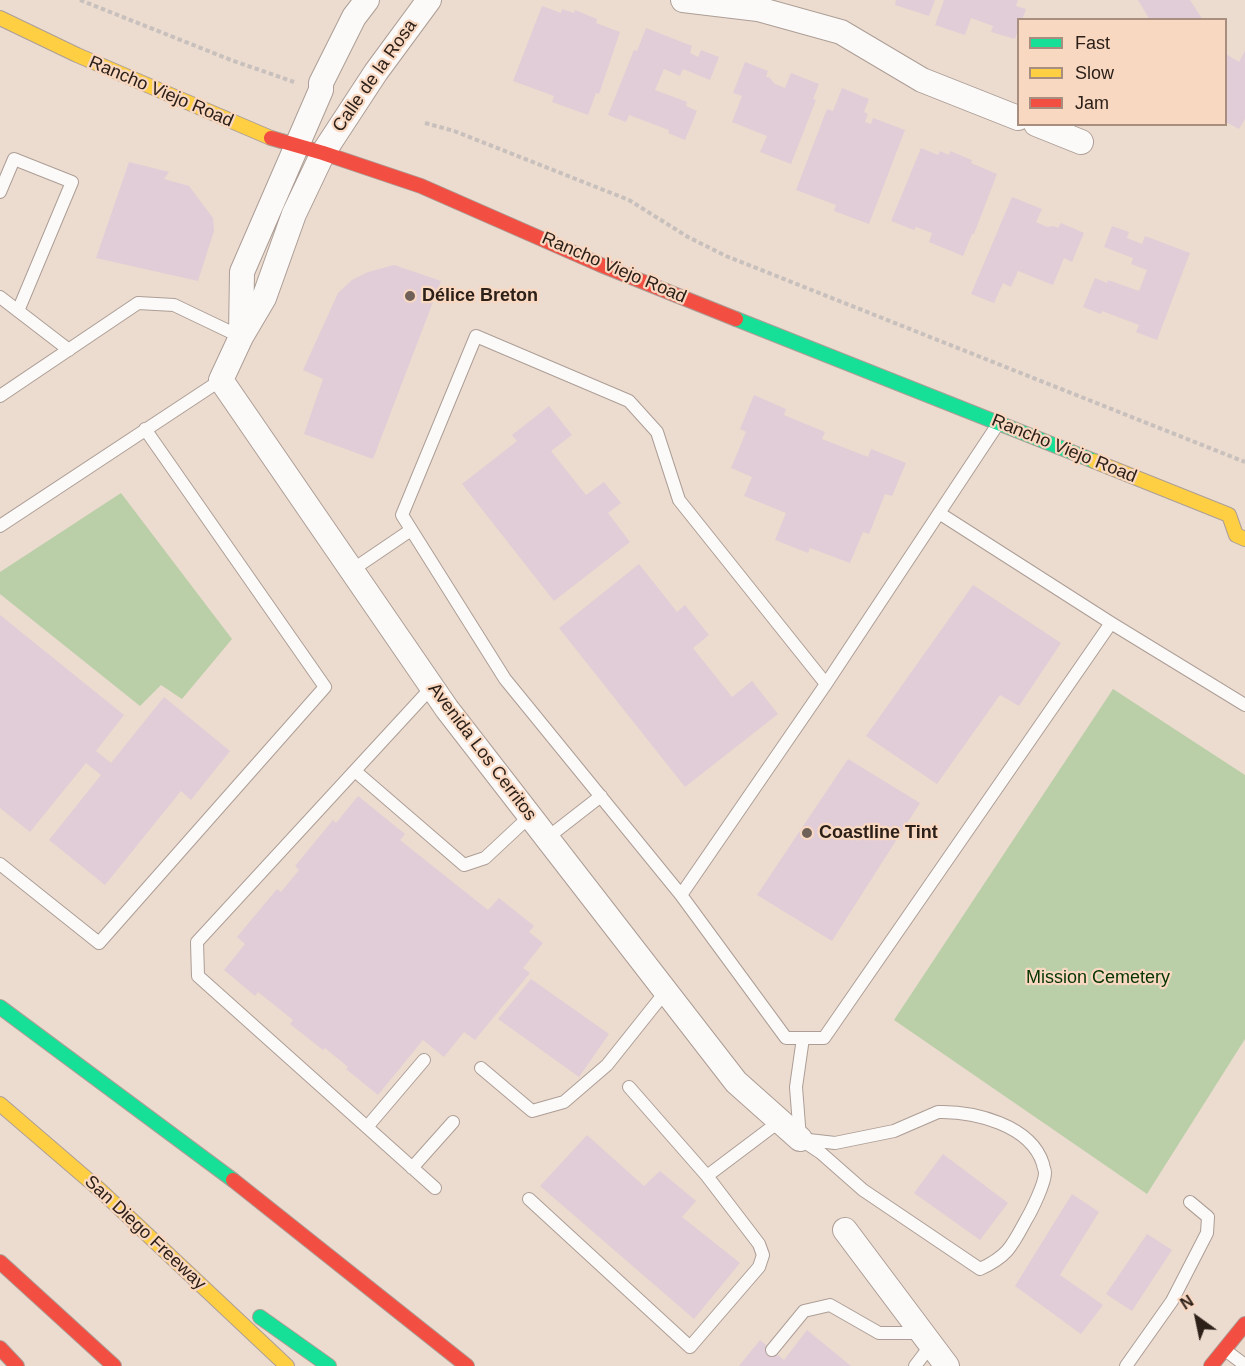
<!DOCTYPE html>
<meta charset="utf-8">
<style>
body{margin:0}
#map{position:relative;width:1245px;height:1366px;overflow:hidden;background:#ecdbcf;font-family:Helvetica,sans-serif}
canvas{display:block}
.legend{position:absolute;left:1017px;top:18px;width:210px;height:108px;box-sizing:border-box;background:#f9d8c2;border:2px solid #a78e7e;margin:0;padding:8px 10px;list-style:none;font-size:18px;color:#2c2018}
.legend li{display:flex;align-items:center;gap:12px;height:30px}
.legend b{width:30px;border:2px solid #a78e7e}
.north{position:absolute;left:1167px;top:1288px;width:60px;height:60px;-webkit-text-stroke:4px #f9d8c2;paint-order:stroke;rotate:327deg;font-size:16px;font-weight:700;line-height:24px;text-align:center;color:#2c2018}
.north::after{content:'';display:block;margin:auto;width:21px;height:27px;background:#2c2018;clip-path:polygon(50% 0,100% 100%,50% 72%,0 100%)}
</style>
<div id="map">
<canvas width="1245" height="1366"></canvas>
<ul class="legend">
<li><b style="height:8px;background:#16e098"></b>Fast</li>
<li><b style="height:8px;background:#ffcf43"></b>Slow</li>
<li><b style="height:8px;background:#f24e42"></b>Jam</li>
</ul>
<div class="north">N</div>
</div>
<script>
const c = document.querySelector('canvas').getContext('2d');
c.lineJoin = 'round';
function paint(path, color) {
  c.fillStyle = color;
  c.fill(path, 'evenodd');
}
function trace(path, color, width, dash) {
  c.strokeStyle = color;
  c.lineWidth = width;
  c.lineCap = dash ? 'butt' : 'round';
  c.setLineDash(dash || []);
  c.stroke(path);
}
function write(font, color, halo, rows, align = 'center') {
  c.font = font + ' Helvetica,sans-serif';
  c.lineWidth = 4.5;
  c.setLineDash([]);
  c.textBaseline = 'middle';
  c.strokeStyle = halo;
  c.fillStyle = color;
  for (const [text, x, y, turn = 0] of rows) {
    c.save();
    c.translate(x, y);
    c.rotate((+turn || 0) * Math.PI / 180);
    c.textAlign = isNaN(turn) ? turn : align;
    if (halo) c.strokeText(text, 0, 0);
    c.fillText(text, 0, 0);
    c.restore();
  }
}
const green = new Path2D(`
 M121 493 232 639 182 699 161 685 140 706 0 594V572Z
 M1113 689 1245 775V1039L1147 1194 894 1020Z`);
const building = new Path2D(`
 M896 0H935L929 16 895 5Z
 M944 0H1018L1016 6 1026 9 1022 20H1018V30L1015 39 991 32 993 26 971 18 965 35 935 25Z
 M1138 0H1190L1203 20H1150Z
 M542 6 561 13 562 9 574 13 575 10 597 19 596 23 620 32 599 94 596 93 588 115 552 102 554 96 513 81Z
 M646 28 692 46 690 53 698 57 701 50 719 57 710 80 683 69 680 76 664 69 655 90 687 102 686 106 697 111 685 140 668 133 669 130 629 115 626 122 608 115 634 50 637 51Z
 M1245 51V119L1239 129 1226 122V54L1239 62Z
 M745 62 768 71 766 77H769L775 84 785 88 791 73 819 84 813 99 816 100 791 164 760 152 767 136 732 122 742 96 733 93Z
 M842 88 869 99 864 112 868 114 865 122 871 124 873 118 905 130 869 224 834 211 836 205 796 190 827 109 833 111Z
 M921 148 938 155 940 151 949 155 950 151 972 160 971 163 997 174 974 234H972L963 256 929 242 932 233 916 227 914 230 891 221Z
 M129 162 169 172 164 179 189 186 213 218 214 231 198 281 96 258Z
 M1012 197 1042 209 1036 222 1047 227 1054 226 1058 228 1061 223 1084 233 1072 262 1064 258 1053 285 1018 271 1011 287 1003 283 994 303 971 294Z
 M1112 226 1129 232 1127 238 1142 244 1145 236 1190 253 1157 340 1136 332 1139 325 1102 311 1101 314 1083 307 1095 278 1107 283 1108 280 1139 291 1147 270 1131 264 1133 258 1104 247Z
 M394 265 441 281 373 459 304 434 323 379 303 370 338 293 352 280 368 272Z
 M754 395 786 409 784 415 825 432 822 439 868 457 871 449 906 463 892 496 885 494 869 534 863 532 850 563 810 548 808 553 775 540 786 513 744 496 752 477 731 468 746 432 740 429Z
 M549 406 572 435 551 451 586 495 604 482 621 503 608 513 630 542 554 601 462 484 517 441 512 435Z
 M639 564 677 612 685 605 709 635 693 648 732 697 752 681 778 714 685 787 559 628Z
 M973 585 1061 643 1019 706 1000 695 937 784 866 736Z
 M0 615 124 715 96 751 111 763 164 697 230 751 191 800 181 791 105 885 49 840 101 775 86 763 30 832 0 808Z
 M848 759 920 803 832 941 757 895Z
 M358 796 405 834 400 840 488 910 499 898 534 926 529 932 543 943 523 968 530 973 475 1040 464 1032 444 1057 423 1040 378 1095 346 1069 348 1067 325 1048 323 1050 290 1024 293 1020 258 992 255 996 224 970 245 944 237 937 277 889 281 892 299 870 295 866 333 820 336 823Z
 M531 979 609 1034 579 1077 498 1019Z
 M587 1135 644 1186 660 1171 696 1201 682 1217 740 1263 694 1319 540 1186Z
 M943 1154 1008 1203 980 1240 914 1193Z
 M1072 1194 1099 1212 1060 1275 1103 1305 1081 1334 1015 1286Z
 M1147 1234 1172 1250 1132 1311 1106 1294Z
 M807 1330 851 1366H739L760 1340 784 1360Z`);
const path = new Path2D(`
 M80 0 231 60 294 82
 M425 123 454 131 629 200 688 237 726 256 1245 462`);
const lane = new Path2D(`
 M0 192 14 159 72 182 18 311
 M0 297 69 350
 M0 396 138 303 174 305 241 337
 M998 424 826 684 681 895 786 1038H824L1111 623
 M939 513 1111 623 1245 705
 M0 526 221 380
 M352 570 411 530
 M432 687 197 942 198 976 435 1188
 M355 771 464 865 485 858 530 816
 M547 838 601 796
 M0 864 99 943 325 687 145 429
 M681 895 505 679 402 515 476 336 629 401 657 432 679 500 826 684
 M481 1068 532 1111 564 1102 607 1065 666 991
 M629 1087 707 1176
 M938 1112C974 1111 1031 1125 1043 1164 1043 1167 1045 1169 1045 1173 1045 1183 1032 1210 1026 1220 1012 1246 1008 1256 980 1269L863 1190 821 1153 800 1139 835 1143 894 1131Z
 M367 1127 424 1060
 M800 1138 796 1087 803 1038
 M412 1168 453 1122
 M529 1199 690 1347 759 1267 763 1255 759 1244 707 1176 780 1121
 M772 1350 804 1311 830 1305 879 1333H921
 M1225 1350 1245 1365
 M915 1366 931 1345
 M1126 1366 1172 1301 1207 1233 1208 1217 1190 1202`);
const street = new Path2D(`
 M429 0 376 72 323 153 294 214 264 298 241 337 221 380 447 709 736 1082 800 1139
 M683 0 758 9 841 32 922 80 1018 118
 M1036 124 1081 142
 M241 335 242 272 321 90V83L354 17 367 0
 M845 1230 947 1366`);
const fast = new Path2D(`
 M736 319 1094 461
 M0 1007 233 1180
 M260 1317 329 1366`);
const slow = new Path2D(`
 M0 18 77 55 271 138
 M1094 461 1229 515 1236 535 1245 539
 M0 1104 100 1190 287 1366`);
const jam = new Path2D(`
 M271 138 323 153 421 186 601 265 736 319
 M233 1180 467 1366
 M0 1262 114 1366
 M0 1348 17 1366
 M1211 1366 1245 1324`);
const markers = [
 [410,296,6,"#6f6158"],
 [807,833,6,"#6f6158"]
];
const streetNames = [
 ["Calle de la Rosa",375,76,-55],
 ["Rancho Viejo Road",161,92,23],
 ["Rancho Viejo Road",614,268,23],
 ["Rancho Viejo Road",1064,449,22],
 ["Avenida Los Cerritos",482,752,53],
 ["San Diego Freeway",145,1233,43]
];
const poiNames = [
 ["Délice Breton",422,296],
 ["Coastline Tint",819,833]
];
const parkNames = [
 ["Mission Cemetery",1098,978]
];
paint(green, '#bacfa8');
paint(building, '#e1cdd7');
trace(lane, '#ac9e96', 14);
trace(street, '#ac9e96', 26);
trace(fast, '#ac9e96', 16);
trace(slow, '#ac9e96', 16);
trace(jam, '#ac9e96', 16);
trace(path, '#c7c0bc', 4, [4.5, 3]);
trace(lane, '#fcfaf8', 12);
trace(street, '#fcfaf8', 24);
trace(fast, '#16e098', 14);
trace(slow, '#ffcf43', 14);
trace(jam, '#f24e42', 14);
for (const [x, y, r, color] of markers) {
  const dot = new Path2D();
  dot.arc(x, y, r, 0, 2 * Math.PI);
  c.fillStyle = color;
  c.fill(dot);
  trace(dot, '#f9d8c2', 2);
}
write('18px', '#2c2018', '#f9d8c2', streetNames);
write('bold 18px', '#2c2018', '#f9d8c2', poiNames, 'left');
write('18px', '#043500', '#f9d8c2', parkNames);
</script>
